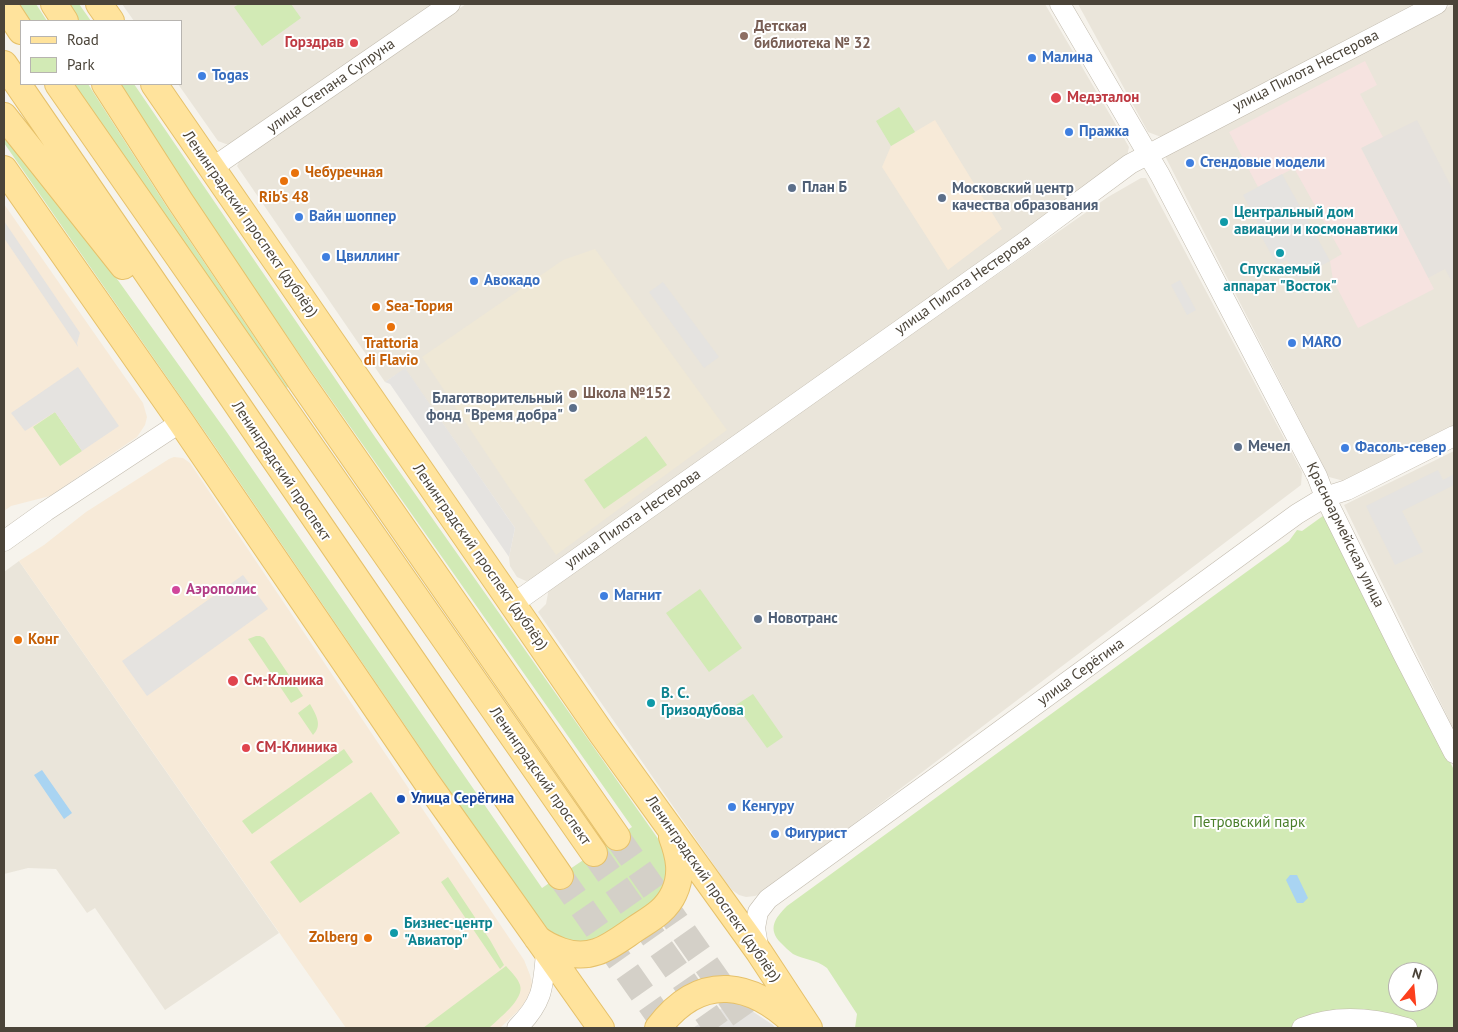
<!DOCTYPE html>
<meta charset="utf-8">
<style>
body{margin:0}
#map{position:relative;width:1458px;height:1032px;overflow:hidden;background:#f6f3ec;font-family:"PT Sans",sans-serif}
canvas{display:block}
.frame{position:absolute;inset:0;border:5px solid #4b4439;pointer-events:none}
.legend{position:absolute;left:20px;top:20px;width:162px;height:65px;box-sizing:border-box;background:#fff;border:1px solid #b7b4b0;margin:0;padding:6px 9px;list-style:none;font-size:15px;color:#4b4439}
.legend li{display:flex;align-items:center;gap:10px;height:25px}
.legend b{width:25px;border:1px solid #b7b4b0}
.north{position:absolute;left:1388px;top:962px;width:50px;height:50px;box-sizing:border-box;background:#fff;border:1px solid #b7b4b0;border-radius:50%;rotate:17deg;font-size:14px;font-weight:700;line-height:20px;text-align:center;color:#4b4439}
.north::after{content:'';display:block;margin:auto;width:18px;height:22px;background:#fc3f1d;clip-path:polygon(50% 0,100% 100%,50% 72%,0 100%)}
</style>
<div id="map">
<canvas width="1458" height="1032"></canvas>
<div class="frame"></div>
<ul class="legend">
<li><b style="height:6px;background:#ffe39c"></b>Road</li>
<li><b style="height:14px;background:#d2eab5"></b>Park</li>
</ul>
<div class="north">N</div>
</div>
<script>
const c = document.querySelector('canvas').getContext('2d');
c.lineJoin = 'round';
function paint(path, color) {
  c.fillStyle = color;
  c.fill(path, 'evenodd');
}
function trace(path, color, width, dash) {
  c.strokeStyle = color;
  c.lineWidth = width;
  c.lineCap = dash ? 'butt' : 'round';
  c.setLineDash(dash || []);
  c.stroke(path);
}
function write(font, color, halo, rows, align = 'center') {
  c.font = font + ' "PT Sans",sans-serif';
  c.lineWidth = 4;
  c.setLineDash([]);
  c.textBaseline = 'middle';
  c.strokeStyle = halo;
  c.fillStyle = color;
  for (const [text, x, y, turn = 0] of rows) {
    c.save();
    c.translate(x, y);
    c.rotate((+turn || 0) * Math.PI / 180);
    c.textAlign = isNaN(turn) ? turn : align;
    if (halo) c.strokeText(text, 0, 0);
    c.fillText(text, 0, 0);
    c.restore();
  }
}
const residential = new Path2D(`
 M122 4H433L229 144H226L218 141 178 84H181V21H134Z
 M466 4H1045L1129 147 1127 156 536 579 526 581 517 577 510 566 509 557 515 528 405 369 385 382 237 166 241 158Z
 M1078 4H1414L1161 137 1148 132Z
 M1454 4V429L1344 481 1329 477 1165 156Z
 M1141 178H1146L1302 472 1301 485 764 892 755 896 746 897 739 895 732 890 725 881 538 612 546 604 549 588 1108 197Z
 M1454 451V730L1344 505Z
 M19 561 279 933 165 1010 95 908 87 913 56 869 28 868 4 874V572Z`);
const commercial = new Path2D(`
 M935 120 1002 229 948 270 882 167 891 146Z
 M4 204 143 403 147 417 145 425 137 437 50 496 11 506 4 511Z
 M174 457 183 458 190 463 524 960 530 975 533 987 530 996 521 1008 500 1028H346L19 561 44 545 86 512 169 459Z`);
const industrial = new Path2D(`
 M1417 120 1454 192V279L1451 280 1445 269 1428 278 1361 148Z`);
const education = new Path2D(`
 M595 249 727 430 556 555 510 489 422 357 563 260Z`);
const medical = new Path2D(`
 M1365 61 1377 85 1360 94 1383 137 1361 148 1434 289 1358 328 1333 280 1330 261 1342 254 1294 168 1258 187 1229 132Z`);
const green = new Path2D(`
 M15 4H36L47 21H27Z
 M64 4H79L91 21H75Z
 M239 4H291L301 18 262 46 234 7Z
 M71 84H88L167 207 288 387 287 388 160 212Z
 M114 84H134L375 437 659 840 667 855 670 868 659 899 591 945 558 940 541 925 212 442 4 143V128L87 237 226 431 542 888 632 827 311 371Z
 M899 107 915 132 891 146 876 121Z
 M55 412 82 451 60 466 33 427Z
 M646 436 667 465 604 509 584 480Z
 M1327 513 1454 770V1028H855L857 1014 827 968C815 959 805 960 793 954 789 951 785 947 781 943 767 929 775 918 787 906L1289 541 1297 530 1302 531ZM1398 972H1428V1002H1398Z
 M700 589 742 648 709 672 666 613Z
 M256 636H260L264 638 303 696 291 703 248 639Z
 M753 694 783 737 767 748 736 705Z
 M310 704C316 715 323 725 313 735L298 713Z
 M344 749 353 762 252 834 242 821Z
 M371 792 400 833 300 903 270 862Z
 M448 877 490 940 504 965 500 969 441 882Z
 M506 966C510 971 518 978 520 985 525 999 498 1019 489 1028H423Z`);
const parking = new Path2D(`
 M1282 174 1330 261 1297 279 1287 260 1277 265 1255 225 1258 223 1243 195Z
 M4 221 80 333 77 343 78 347 4 238Z
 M1180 280 1196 310 1187 315 1171 285Z
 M663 282 719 357 704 368 649 292Z
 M78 367 119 426 82 451 55 412 25 431 11 413Z
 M405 368 515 528 509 557 390 384 385 382Z
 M1438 470 1443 480 1454 474V485L1402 511 1423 552 1395 565 1366 506Z
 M243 575 268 609 147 696 122 661Z
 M731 1002 738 1011 746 1007 773 1025 775 1028H693Z`);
const water = new Path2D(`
 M42 770 72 813 64 819 34 775Z
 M1290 875H1297L1308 898 1303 903H1297L1286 880Z`);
const majorTunnel = new Path2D(`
 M617 837 751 1028
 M594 853 717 1028
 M560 876 667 1028`);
const minor = new Path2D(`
 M1060 4 1160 175 1317 476 1325 497 1403 654 1454 753
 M212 168 450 4
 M4 541 46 511 181 422
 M513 604 1026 241 1130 164 1437 4
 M759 952 755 928 758 912 768 899 949 768 1297 514 1325 497 1347 490 1454 436
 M517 1028C543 1002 543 988 546 953
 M1302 1028C1336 1014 1373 1018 1407 1028`);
const major = new Path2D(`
 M54 4 65 21
 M99 4 111 21
 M4 5 21 31
 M4 64 560 876
 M58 84 594 853
 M105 84 180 201 300 380 617 837
 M154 84 602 734 759 952 809 1028
 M4 116 123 266
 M4 169 181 422 426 781 601 1028
 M537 938C544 944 553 948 561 951 592 962 610 946 635 929 650 919 666 911 674 893 683 874 679 856 672 837
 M658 1028C701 971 753 981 799 1028`);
const markers = [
 [744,36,5,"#8d6e63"],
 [354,43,5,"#e0444e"],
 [1032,58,5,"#3f7fe0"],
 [202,76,5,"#3f7fe0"],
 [1056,98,6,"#e0444e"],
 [1069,132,5,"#3f7fe0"],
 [1190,163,5,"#3f7fe0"],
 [295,173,5,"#e8710a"],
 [284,181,5,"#e8710a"],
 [792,188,5,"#5c6f8a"],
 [942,198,5,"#5c6f8a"],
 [299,217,5,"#3f7fe0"],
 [1224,222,5,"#0f9aa8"],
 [1280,253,5,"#0f9aa8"],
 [326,257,5,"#3f7fe0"],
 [474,281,5,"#3f7fe0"],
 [376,307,5,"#e8710a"],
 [391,327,5,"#e8710a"],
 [1292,343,5,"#3f7fe0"],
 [573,394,5,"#8d6e63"],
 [573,408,5,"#5c6f8a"],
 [1238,447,5,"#5c6f8a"],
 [1345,448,5,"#3f7fe0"],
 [176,590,5,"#d1479c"],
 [604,596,5,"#3f7fe0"],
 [758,619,5,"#5c6f8a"],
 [18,640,5,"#e8710a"],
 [233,681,6,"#e0444e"],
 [651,703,5,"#0f9aa8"],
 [246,748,5,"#e0444e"],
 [401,799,5,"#1a4fb4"],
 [732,807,5,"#3f7fe0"],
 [775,834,5,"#3f7fe0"],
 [394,933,5,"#0f9aa8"],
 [368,938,5,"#e8710a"]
];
const educationNames = [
 ["Детская",754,27],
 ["библиотека № 32",754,44],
 ["Школа №152",583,394]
];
const healthNames = [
 ["Горздрав",344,43,"right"],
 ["Медэталон",1067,98],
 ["См-Клиника",244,681],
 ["СМ-Клиника",256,748]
];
const shopNames = [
 ["Малина",1042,58],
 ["Togas",212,76],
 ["Пражка",1079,132],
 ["Стендовые модели",1200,163],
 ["Вайн шоппер",309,217],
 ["Цвиллинг",336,257],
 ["Авокадо",484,281],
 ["MARO",1302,343],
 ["Фасоль-север",1355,448],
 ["Магнит",614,596],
 ["Кенгуру",742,807],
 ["Фигурист",785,834]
];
const streetNames = [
 ["улица Пилота Нестерова",1306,71,-27],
 ["улица Степана Супруна",331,86,-35],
 ["Ленинградский проспект (дублёр)",250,224,55],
 ["улица Пилота Нестерова",963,285,-35],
 ["Ленинградский проспект",281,471,56],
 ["улица Пилота Нестерова",633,519,-35],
 ["Красноармейская улица",1345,535,64],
 ["Ленинградский проспект (дублёр)",480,557,55],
 ["улица Серёгина",1081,672,-36],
 ["Ленинградский проспект",540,776,55],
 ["Ленинградский проспект (дублёр)",713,889,55]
];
const foodNames = [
 ["Чебуречная",305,173],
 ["Rib's 48",284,198,"center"],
 ["Sea-Тория",386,307],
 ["Trattoria",391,344,"center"],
 ["di Flavio",391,361,"center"],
 ["Конг",28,640],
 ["Zolberg",358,938,"right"]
];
const serviceNames = [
 ["План Б",802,188],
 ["Московский центр",952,189],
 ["качества образования",952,206],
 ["Благотворительный",563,399,"right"],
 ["фонд \"Время добра\"",563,416,"right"],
 ["Мечел",1248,447],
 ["Новотранс",768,619]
];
const cultureNames = [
 ["Центральный дом",1234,213],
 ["авиации и космонавтики",1234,230],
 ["Спускаемый",1280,270,"center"],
 ["аппарат \"Восток\"",1280,287,"center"],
 ["В. С.",661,694],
 ["Гризодубова",661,711],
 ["Бизнес-центр",404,924],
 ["\"Авиатор\"",404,941]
];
const hotelNames = [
 ["Аэрополис",186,590]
];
const transitNames = [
 ["Улица Серёгина",411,799]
];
const parkNames = [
 ["Петровский парк",1249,823]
];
paint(residential, '#eae5da');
paint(commercial, '#f7ead8');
paint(industrial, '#e6e2dd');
paint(education, '#efe8d6');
paint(medical, '#f6e3e0');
paint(green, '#d2eab5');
paint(parking, '#e5e3e0');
paint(water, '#a9d4f2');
trace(majorTunnel, '#d4d0c8', 26, [26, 13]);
trace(minor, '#c2bbae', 21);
trace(major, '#e6c16a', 28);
trace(minor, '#fff', 20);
trace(major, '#ffe39c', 26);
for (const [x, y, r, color] of markers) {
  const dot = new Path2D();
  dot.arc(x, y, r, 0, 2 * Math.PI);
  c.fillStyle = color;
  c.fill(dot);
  trace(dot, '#fff', 2);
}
write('bold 15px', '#785e54', '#fff', educationNames, 'left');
write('bold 15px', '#be3a42', '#fff', healthNames, 'left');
write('bold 15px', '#366cbe', '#fff', shopNames, 'left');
write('15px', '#4b4439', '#fff', streetNames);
write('bold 15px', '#c56008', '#fff', foodNames, 'left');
write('bold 15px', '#4e5e75', '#fff', serviceNames, 'left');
write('bold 15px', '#0d838f', '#fff', cultureNames, 'left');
write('bold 15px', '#b23c85', '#fff', hotelNames, 'left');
write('bold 15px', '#164399', '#fff', transitNames, 'left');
write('15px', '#4a7f2a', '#fff', parkNames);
</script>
